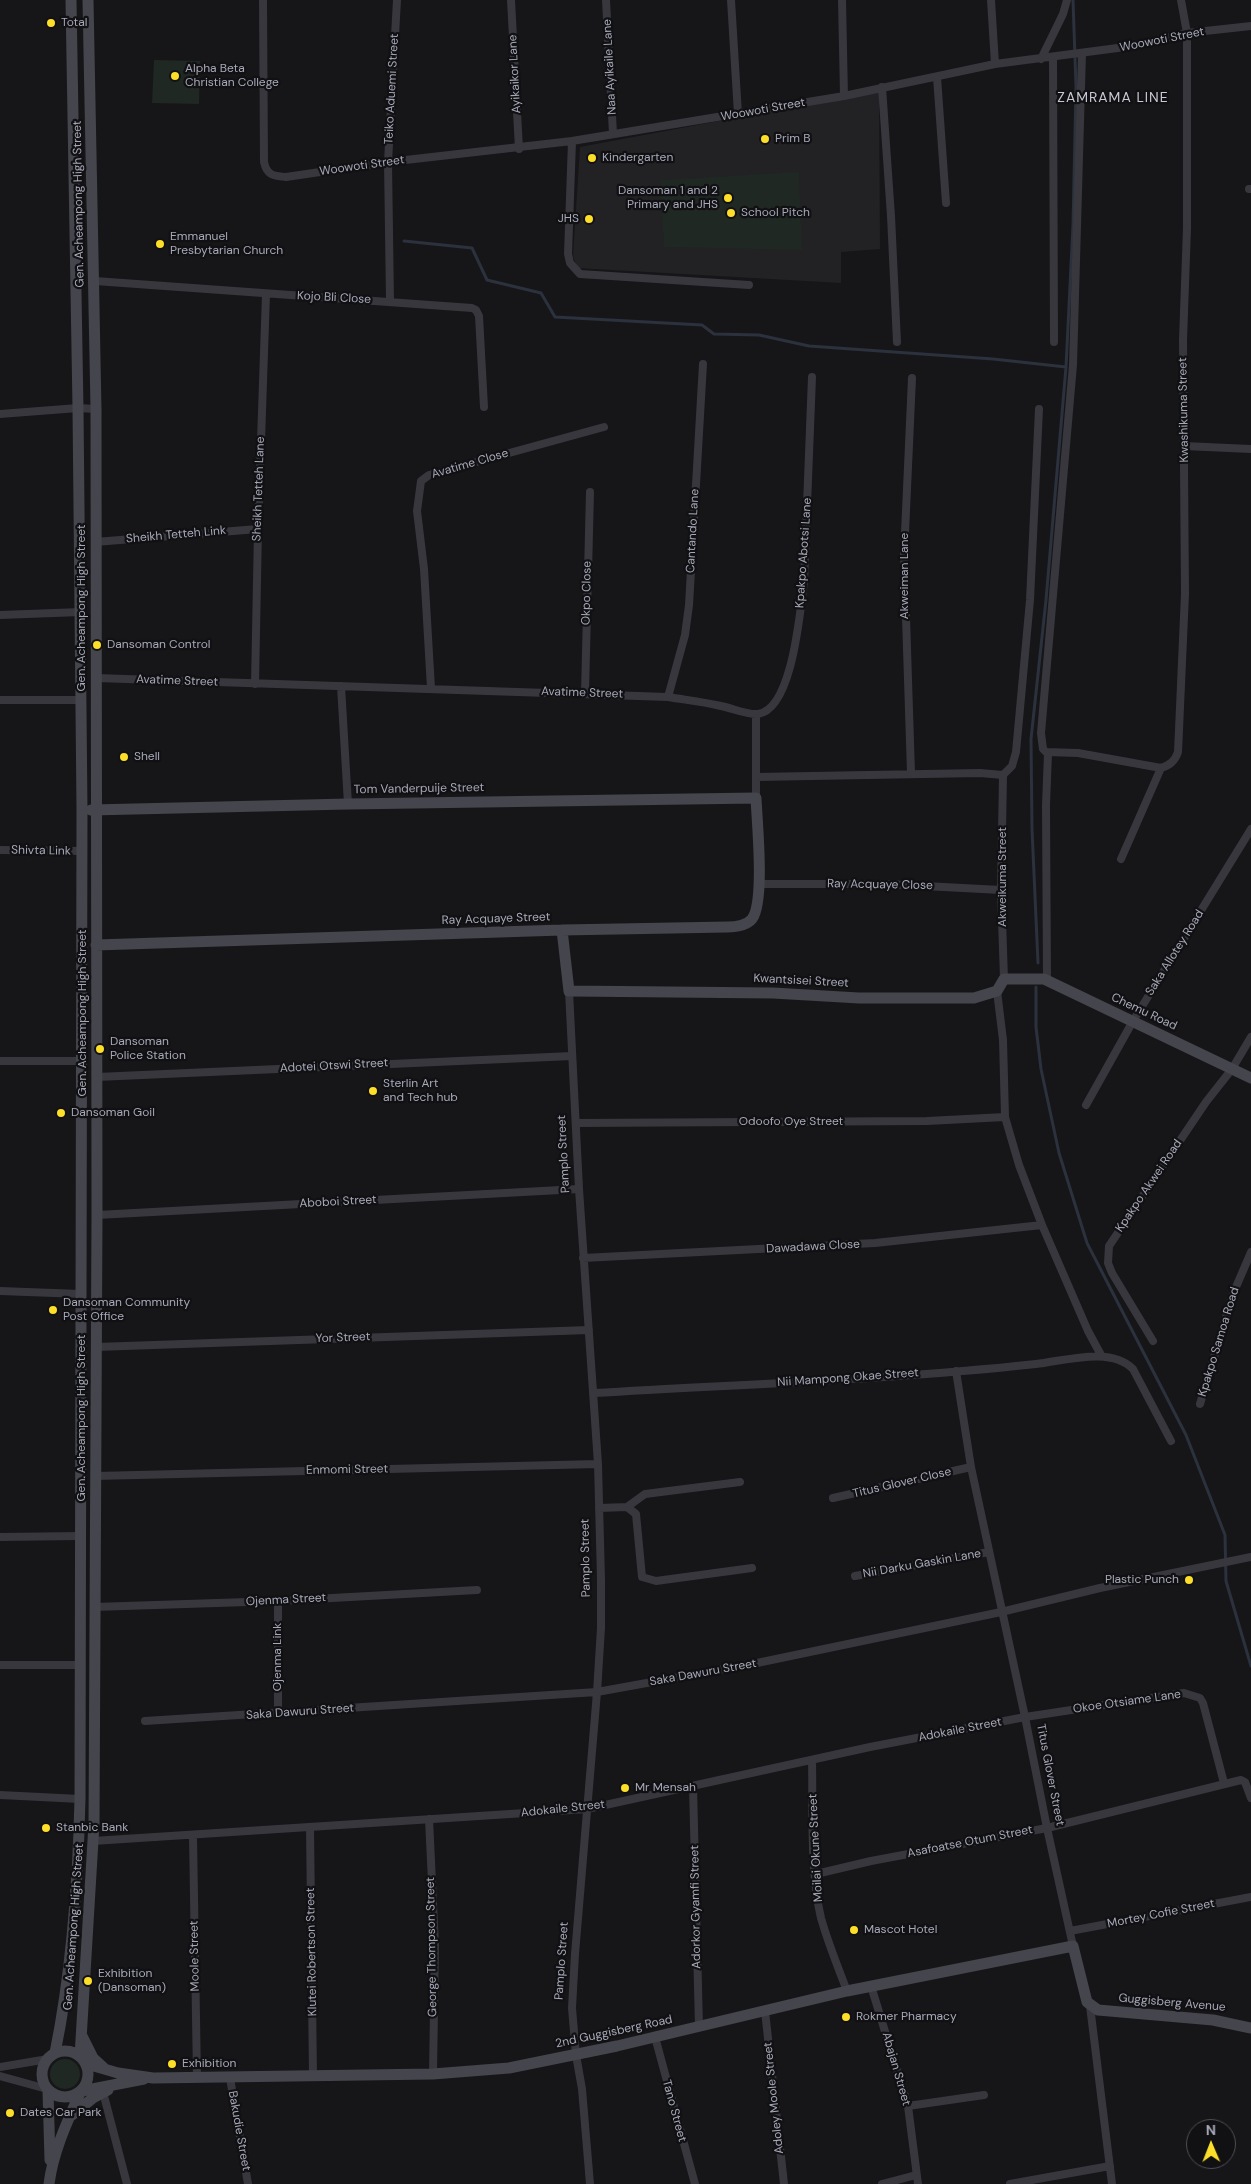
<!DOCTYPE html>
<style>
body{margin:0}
#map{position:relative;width:1251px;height:2184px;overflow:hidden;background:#161618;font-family:"DM Sans",sans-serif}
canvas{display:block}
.north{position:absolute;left:1186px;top:2119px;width:50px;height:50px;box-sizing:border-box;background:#111113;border:1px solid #4d4e55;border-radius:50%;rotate:359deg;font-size:14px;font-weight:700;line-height:20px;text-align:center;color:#a7a9b9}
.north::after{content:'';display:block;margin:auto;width:18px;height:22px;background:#fdde29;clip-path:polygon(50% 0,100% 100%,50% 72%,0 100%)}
</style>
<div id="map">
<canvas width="1251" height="2184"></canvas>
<div class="north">N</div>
</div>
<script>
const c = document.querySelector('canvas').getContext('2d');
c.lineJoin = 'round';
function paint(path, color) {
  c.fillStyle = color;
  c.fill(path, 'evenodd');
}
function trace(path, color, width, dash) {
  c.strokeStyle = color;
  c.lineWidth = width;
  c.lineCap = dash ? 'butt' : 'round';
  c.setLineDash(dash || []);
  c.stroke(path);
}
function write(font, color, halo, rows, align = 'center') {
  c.font = font + ' "DM Sans",sans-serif';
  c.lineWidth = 4.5;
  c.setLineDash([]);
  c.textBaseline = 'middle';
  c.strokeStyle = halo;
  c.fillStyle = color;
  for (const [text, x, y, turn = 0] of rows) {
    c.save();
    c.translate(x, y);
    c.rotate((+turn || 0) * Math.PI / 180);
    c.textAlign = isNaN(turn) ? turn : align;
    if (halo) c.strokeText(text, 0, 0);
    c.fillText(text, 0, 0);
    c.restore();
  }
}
const built = new Path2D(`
 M879 91 880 249 841 252V283L577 268 573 256 580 147Z`);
const green = new Path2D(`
 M154 60 200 61 199 104 152 103Z
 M799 172 802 250 664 247 660 180Z
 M50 2074a15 15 0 1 1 30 0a15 15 0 1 1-30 0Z`);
const stream = new Path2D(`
 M404 241 472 248 487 280 541 293 555 317 702 325 714 334 759 335 809 346 993 359 1066 367
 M1038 963 1032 829 1031 739 1046 600 1066 367 1073 225 1076 87 1073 0
 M1036 987V1027L1041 1069 1059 1153 1087 1243 1186 1435 1225 1535 1226 1581 1251 1666`);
const street = new Path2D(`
 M263 0 264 162C267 176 274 176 286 177L388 162 572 141 844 96 995 64 1133 46 1187 33 1251 26
 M511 0 519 149
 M606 0 613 134
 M731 0 738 114
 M842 0 844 96
 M991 0 995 64
 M1082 53 1073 365 1041 733 1043 749 1046 752 1078 753 1161 768C1170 765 1175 761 1178 752L1185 594 1183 340 1187 228V33L1181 0
 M1053 57 1054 342
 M1041 59 1063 14 1067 0
 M937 77 946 203
 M882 87 891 216 897 342
 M572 141 568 254 570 263 580 274 749 285
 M1249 189H1251
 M95 281 472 308 476 310 479 316 484 407
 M390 301 388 162 397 0
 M0 414 78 408 96 409
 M1184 446 1251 449
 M95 542 258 529
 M0 615 81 612
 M96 678 668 697C686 700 704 702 721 706 732 708 747 715 758 714 793 709 800 610 804 582L812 377
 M255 684 258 529 266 294
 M341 686 348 804
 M431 688 424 569 417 511 421 481 429 475 604 427
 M585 693 590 492
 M668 697 685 635 689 605 703 364
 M0 700H81
 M911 773 904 555 912 378
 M1003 775 1012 766 1016 752 1030 600 1039 409
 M1003 775 1001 890 1004 979
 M756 777 980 773 1003 775
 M756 798V714
 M0 850 81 851
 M1121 859 1161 768
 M759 884H886L1001 890
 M1047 981 1046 805 1048 753
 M569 991 579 1189 598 1464 601 1579V1628L597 1692 575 1954 572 2008 576 2055 582 2089 590 2184
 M997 991 1003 1040 1005 1117 1019 1165 1042 1225 1088 1331 1101 1355
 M0 1061H82
 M97 1077 572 1056
 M1086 1105 1133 1021 1251 829
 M577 1123 927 1121 1005 1117
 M97 1215 579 1189
 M583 1258 875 1243 1042 1225
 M0 1291 81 1294
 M1153 1341 1112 1273 1108 1263 1109 1246 1206 1102 1232 1069 1251 1037
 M96 1347 589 1330
 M956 1371 971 1467 1025 1717 1047 1828 1073 1946
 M594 1393C741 1384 889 1380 1036 1364 1064 1361 1111 1346 1133 1369L1171 1441
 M1200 1404 1233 1294 1251 1252
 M95 1476 598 1464
 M833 1498 971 1467
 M627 1507 645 1494 740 1482
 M599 1508 627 1507 636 1514 642 1577 656 1581 752 1568
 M0 1537 80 1536
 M855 1576 989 1552
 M278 1601V1713
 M94 1607 278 1601 477 1590
 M0 1665H79
 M145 1721 597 1692 757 1663 1001 1612 1100 1588 1251 1557
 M812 1760C813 1808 810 1872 821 1918 828 1943 838 1967 847 1991
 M693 1786 699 2027
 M0 1795 80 1799
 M429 1819 435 1945 433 2074
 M310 1827 313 2077
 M193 1836 197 2077
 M93 1841 587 1809 870 1747 1025 1717 1184 1693 1200 1698 1203 1703 1224 1783
 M816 1874 871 1861 1047 1828 1241 1780 1245 1782 1251 1798
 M1070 1931 1251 1897
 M871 1986 908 2106 918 2184
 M1090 2006 1112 2184
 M765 2011 784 2184
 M655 2037 695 2184
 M0 2067 48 2059
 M0 2076 47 2089
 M230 2078 248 2184
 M103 2092 127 2184
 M908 2106 984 2095
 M882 2184 916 2175
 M1010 2184 1110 2166`);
const secondary = new Path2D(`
 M91 810 348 804 756 798C757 822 765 902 752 919 746 926 736 927 727 927L562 930 96 945
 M562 930 569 991 773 993 859 998H974L997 991 1004 979H1044L1251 1078
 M82 2036 93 2058 104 2068
 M42 2074a23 23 0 1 1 46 0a23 23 0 1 1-46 0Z
 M55 2053C72 1970 78 1884 80 1799L82 810 78 408 71 0
 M80 2056 94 1824 97 1215 96 409 88 0
 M87 2064 118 2073 153 2078 433 2074 509 2068 617 2046 847 1991 1073 1946 1087 2002 1098 2010 1213 2020 1251 2028
 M48 2091 50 2160
 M82 2091 144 2079
 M72 2115 93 2098 108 2090
 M49 2184C53 2152 67 2122 80 2093`);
const markers = [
 [51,23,5,"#fdde29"],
 [175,76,5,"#fdde29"],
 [765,139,5,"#fdde29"],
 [592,158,5,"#fdde29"],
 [728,198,5,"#fdde29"],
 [731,213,5,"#fdde29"],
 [589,219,5,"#fdde29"],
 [160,244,5,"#fdde29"],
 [97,645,5,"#fdde29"],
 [124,757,5,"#fdde29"],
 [100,1049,5,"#fdde29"],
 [373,1091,5,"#fdde29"],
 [61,1113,5,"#fdde29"],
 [53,1310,5,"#fdde29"],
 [1189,1580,5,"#fdde29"],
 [625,1788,5,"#fdde29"],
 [46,1828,5,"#fdde29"],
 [854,1930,5,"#fdde29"],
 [88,1981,5,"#fdde29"],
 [846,2017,5,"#fdde29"],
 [172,2064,5,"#fdde29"],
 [10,2113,5,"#fdde29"]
];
const poiNames = [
 ["Total",61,23],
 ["Alpha Beta",185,69],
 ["Christian College",185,83],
 ["Prim B",775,139],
 ["Kindergarten",602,158],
 ["Dansoman 1 and 2",718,191,"right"],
 ["Primary and JHS",718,205,"right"],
 ["School Pitch",741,213],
 ["JHS",579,219,"right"],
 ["Emmanuel",170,237],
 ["Presbytarian Church",170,251],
 ["Dansoman Control",107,645],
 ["Shell",134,757],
 ["Dansoman",110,1042],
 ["Police Station",110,1056],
 ["Sterlin Art",383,1084],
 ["and Tech hub",383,1098],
 ["Dansoman Goil",71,1113],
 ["Dansoman Community",63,1303],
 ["Post Office",63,1317],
 ["Plastic Punch",1179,1580,"right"],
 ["Mr Mensah",635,1788],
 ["Stanbic Bank",56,1828],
 ["Mascot Hotel",864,1930],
 ["Exhibition",98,1974],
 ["(Dansoman)",98,1988],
 ["Rokmer Pharmacy",856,2017],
 ["Exhibition",182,2064],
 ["Dates Car Park",20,2113]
];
const streetNames = [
 ["Woowoti Street",1162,40,-11],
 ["Naa Ayikaile Lane",610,67,-93],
 ["Ayikaikor Lane",515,74,-93],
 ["Teiko Aduemi Street",392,89,-87],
 ["Woowoti Street",763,110,-10],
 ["Woowoti Street",362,166,-8],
 ["Gen. Acheampong High Street",79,204,-91],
 ["Kojo Bli Close",334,298,3],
 ["Kwashikuma Street",1184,410,-91],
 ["Avatime Close",470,464,-16],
 ["Sheikh Tetteh Lane",259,489,-88],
 ["Cantando Lane",693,531,-87],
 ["Sheikh Tetteh Link",176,535,-5],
 ["Kpakpo Abotsi Lane",804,553,-86],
 ["Akweiman Lane",905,576,-90],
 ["Okpo Close",587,593,-89],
 ["Gen. Acheampong High Street",82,608,-90],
 ["Avatime Street",177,681,2],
 ["Avatime Street",582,693,2],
 ["Tom Vanderpuije Street",419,789,-1],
 ["Shivta Link",41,851,1],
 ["Akweikuma Street",1003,877,-90],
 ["Ray Acquaye Close",880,885,1],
 ["Ray Acquaye Street",496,919,-2],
 ["Saka Allotey Road",1175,953,-58],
 ["Kwantsisei Street",801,981,3],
 ["Chemu Road",1144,1012,25],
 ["Gen. Acheampong High Street",83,1013,-90],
 ["Adotei Otswi Street",334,1066,-3],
 ["Odoofo Oye Street",791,1122],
 ["Pamplo Street",564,1154,-93],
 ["Kpakpo Akwei Road",1149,1186,-56],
 ["Aboboi Street",338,1202,-3],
 ["Dawadawa Close",813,1247,-3],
 ["Yor Street",343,1338,-2],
 ["Kpakpo Samoa Road",1219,1342,-73],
 ["Nii Mampong Okae Street",848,1378,-4],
 ["Gen. Acheampong High Street",82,1418,-90],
 ["Enmomi Street",347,1470,-1],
 ["Titus Glover Close",902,1483,-13],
 ["Pamplo Street",586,1558,-91],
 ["Nii Darku Gaskin Lane",922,1564,-10],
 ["Ojenma Street",286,1600,-3],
 ["Ojenma Link",278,1657,-90],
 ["Saka Dawuru Street",703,1673,-10],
 ["Okoe Otsiame Lane",1127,1702,-8],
 ["Saka Dawuru Street",300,1712,-4],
 ["Adokaile Street",960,1730,-11],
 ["Titus Glover Street",1050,1775,79],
 ["Adokaile Street",563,1809,-6],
 ["Asafoatse Otum Street",970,1842,-11],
 ["Moilai Okune Street",816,1848,-93],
 ["Adorkor Gyamfi Street",696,1907,-91],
 ["Mortey Cofie Street",1161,1914,-11],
 ["Gen. Acheampong High Street",74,1927,-86],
 ["George Thompson Street",432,1947,-91],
 ["Klutei Robertson Street",312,1952,-91],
 ["Moole Street",195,1956,-91],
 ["Pamplo Street",562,1961,-86],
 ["Guggisberg Avenue",1172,2003,5],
 ["2nd Guggisberg Road",614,2032,-12],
 ["Abajan Street",896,2069,74],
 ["Adoley Moole Street",774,2098,-96],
 ["Tano Street",674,2111,75],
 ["Bakudie Street",239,2131,80]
];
const neighbourhoodNames = [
 ["ZAMRAMA LINE",1113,98]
];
paint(built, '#222225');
paint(green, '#1f2822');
trace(stream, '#2b313d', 3);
trace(street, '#37373d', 8);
trace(secondary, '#44454d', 11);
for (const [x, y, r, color] of markers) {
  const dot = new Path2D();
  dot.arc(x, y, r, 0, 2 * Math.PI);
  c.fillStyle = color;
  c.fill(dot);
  trace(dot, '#111113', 2);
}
write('12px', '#a7a9b9', '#111113', poiNames, 'left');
write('12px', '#a7a9b9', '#111113', streetNames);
c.letterSpacing = '1px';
write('14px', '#c8c9d4', '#111113', neighbourhoodNames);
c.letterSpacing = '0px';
</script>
